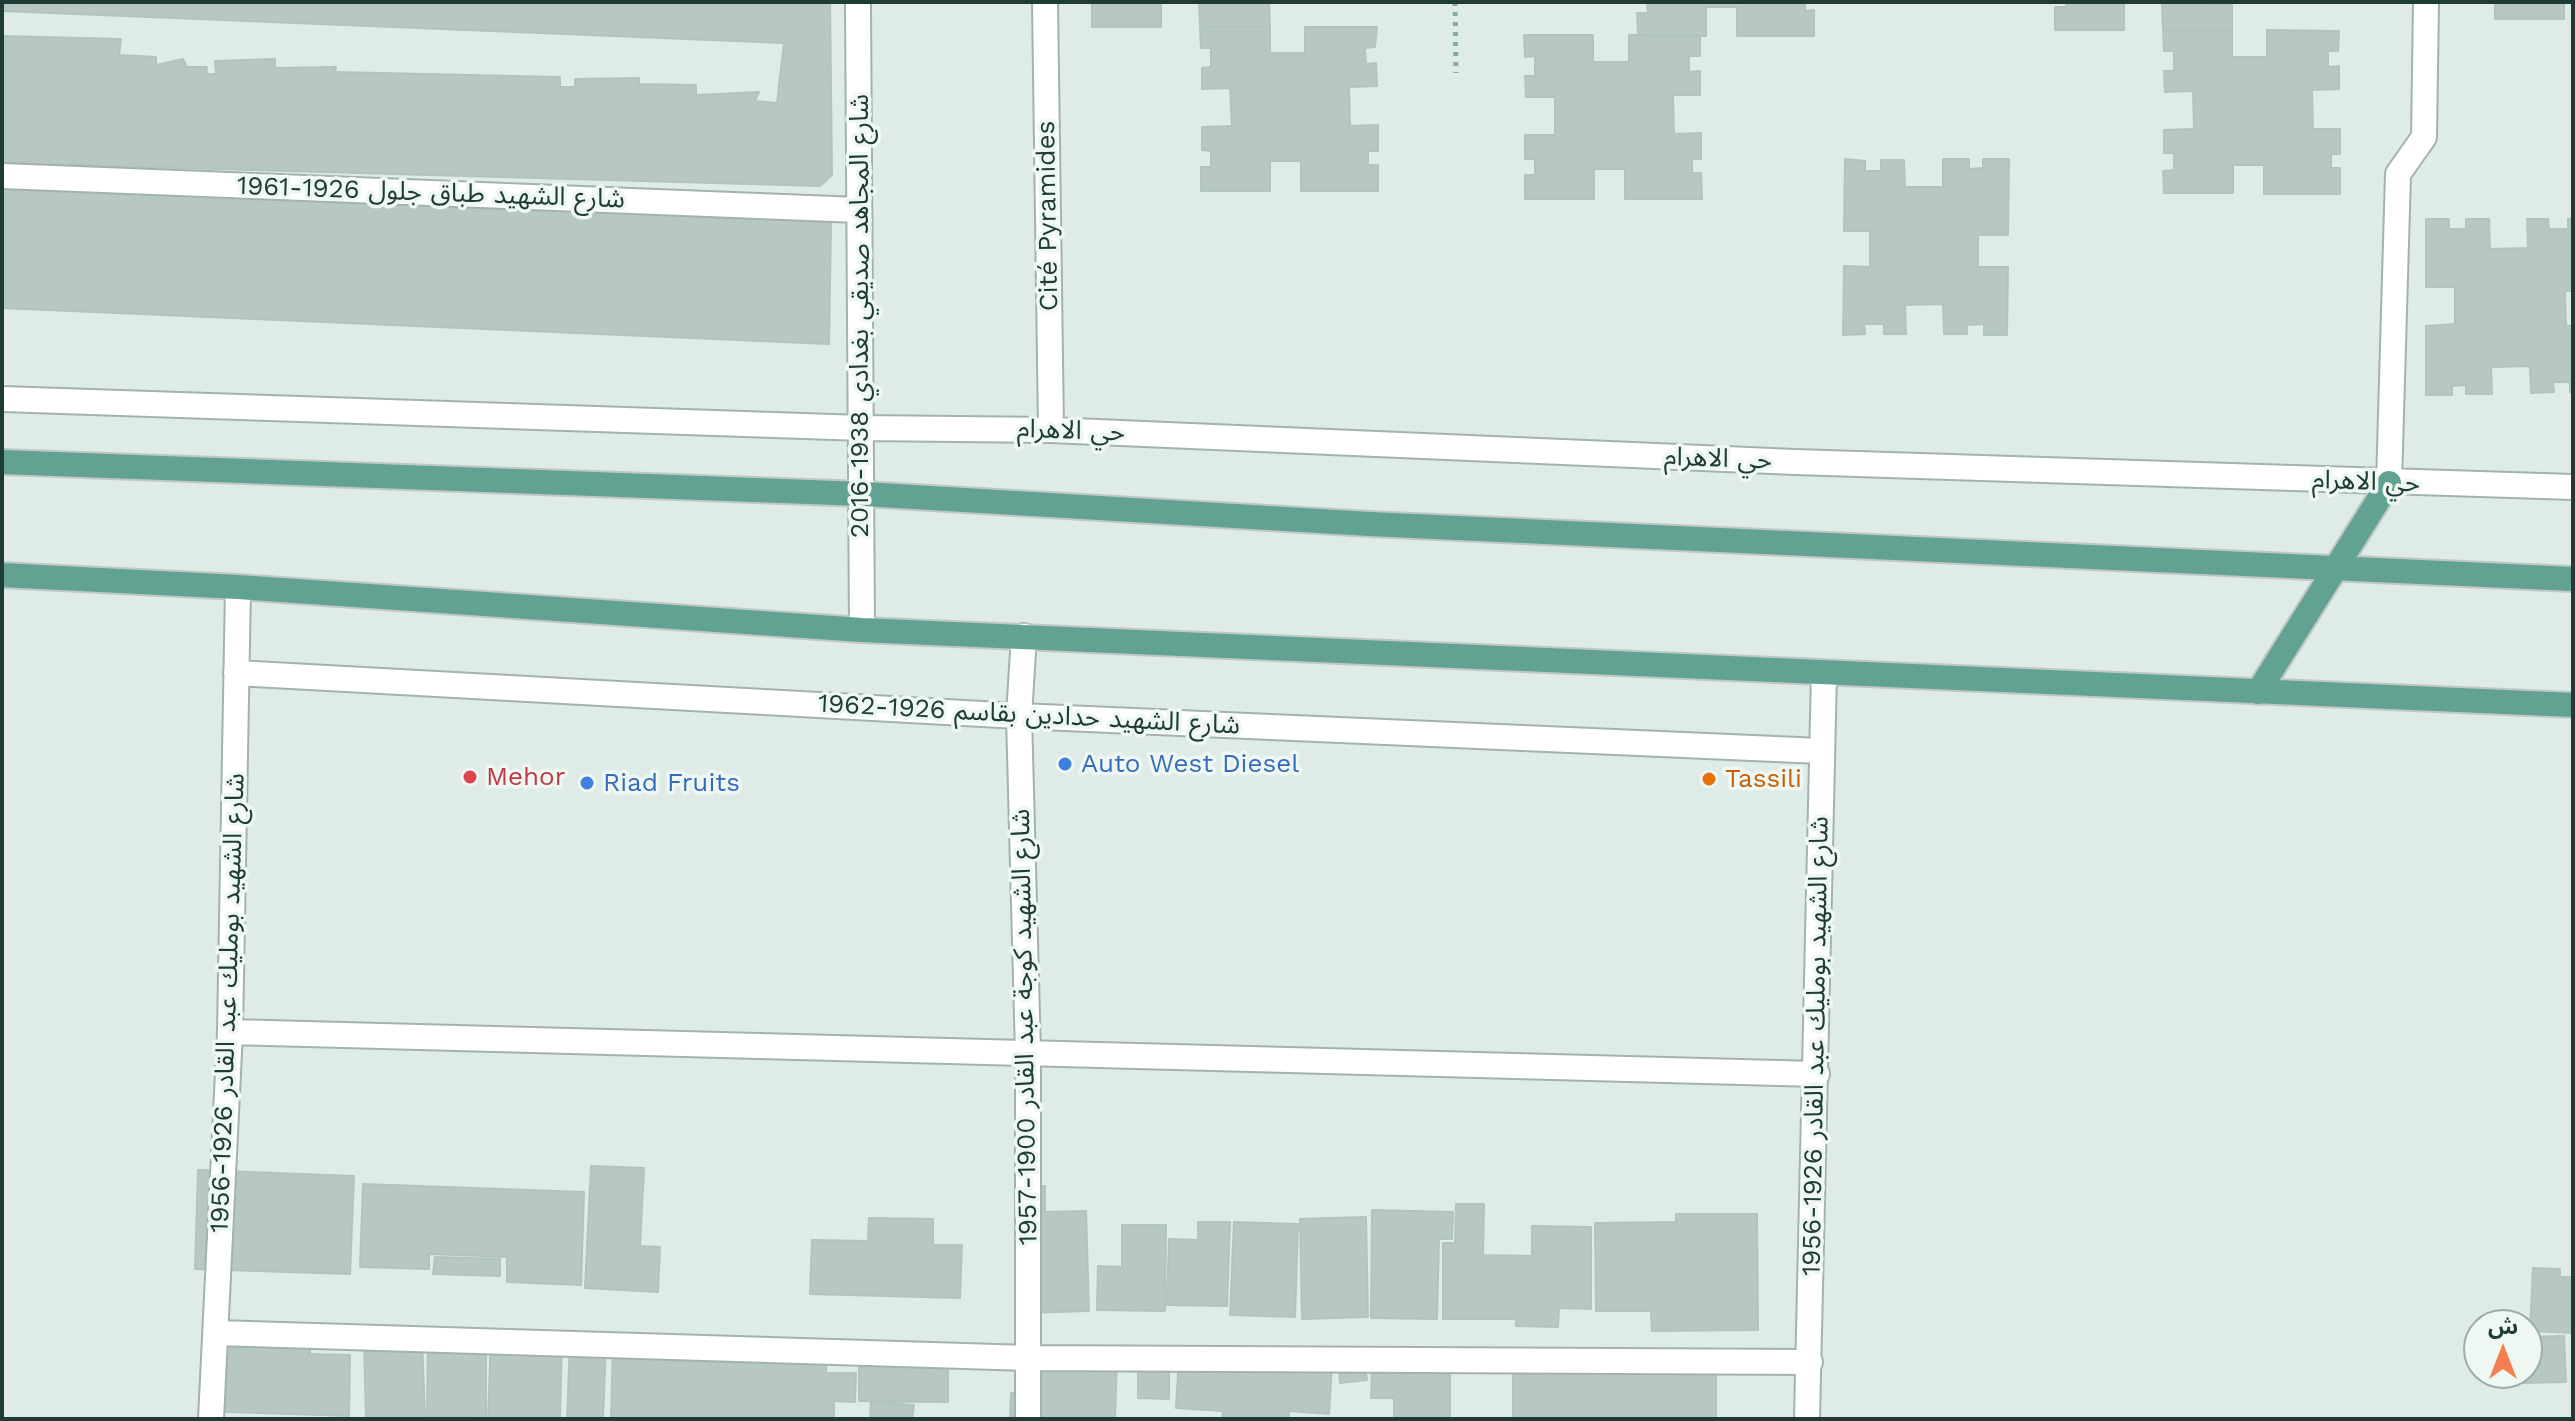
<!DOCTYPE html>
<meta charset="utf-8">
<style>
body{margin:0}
#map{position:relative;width:2575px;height:1421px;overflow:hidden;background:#dfebe6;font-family:"Work Sans","Noto Sans Arabic",sans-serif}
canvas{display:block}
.frame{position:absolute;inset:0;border:4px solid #1f3b35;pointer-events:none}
.north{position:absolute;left:2463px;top:1309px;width:80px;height:80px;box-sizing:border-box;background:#eff7f3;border:2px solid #9caca7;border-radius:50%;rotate:0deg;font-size:22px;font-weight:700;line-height:32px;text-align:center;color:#1f3b35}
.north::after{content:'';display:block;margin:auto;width:28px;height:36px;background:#f67f51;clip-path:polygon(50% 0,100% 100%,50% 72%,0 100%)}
</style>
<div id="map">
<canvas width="2575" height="1421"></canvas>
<div class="frame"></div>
<div class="north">ش</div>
</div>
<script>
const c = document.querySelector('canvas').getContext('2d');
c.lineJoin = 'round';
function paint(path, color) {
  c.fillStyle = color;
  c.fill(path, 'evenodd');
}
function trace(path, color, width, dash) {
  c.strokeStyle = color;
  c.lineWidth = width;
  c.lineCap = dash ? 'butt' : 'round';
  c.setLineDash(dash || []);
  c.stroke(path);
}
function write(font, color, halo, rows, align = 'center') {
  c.font = font + ' "Work Sans","Noto Sans Arabic",sans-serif';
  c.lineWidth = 7;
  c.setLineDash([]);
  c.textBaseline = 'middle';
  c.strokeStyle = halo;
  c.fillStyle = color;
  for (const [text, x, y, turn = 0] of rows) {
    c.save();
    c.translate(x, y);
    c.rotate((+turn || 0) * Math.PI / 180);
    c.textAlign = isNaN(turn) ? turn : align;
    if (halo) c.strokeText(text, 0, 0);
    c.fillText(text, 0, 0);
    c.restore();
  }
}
const building = new Path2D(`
 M2 2H830L832 175 820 186 2 163V36L121 39 119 55 156 57V65L183 59 187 67H207L206 74H216L215 61 275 59V68L336 67 335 72 560 77V87H575V79L639 78V84L696 85V95L759 92 755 101 777 103 784 43 2 11Z
 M1103 2H1161V27H1092V3Z
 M1199 2H1269L1270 27H1200Z
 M1647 2H1805V11L1814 10V36H1737V7H1706V36L1638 35 1637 13H1648Z
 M2066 2H2124V30H2055V7H2066Z
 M2162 2 2232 4V30H2163Z
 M2495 2H2564V19H2495Z
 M1200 27H1270V53H1305V27H1377L1375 47 1365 48 1366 64 1376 63 1377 86 1349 87 1350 126 1378 125V151H1368V165H1378V191H1301V161H1270V191H1201V167H1211V151L1202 150V127L1232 126 1230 88 1202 89V68L1211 67V48H1201Z
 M2163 30H2232V57H2267V30L2339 31 2338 51H2328V67L2339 66V89L2312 90 2313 129H2340V154H2331V168H2340V194H2264V165H2233V193H2164L2163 171 2174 170V153H2164V130L2194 129 2193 91 2165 92 2164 71H2174V51H2164Z
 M1524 35H1593V62H1629V35H1700V56H1689V72L1700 71V95H1673L1674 134 1701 133V159H1692V173H1701L1702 199H1625V169H1594V199H1525V175H1535V159H1525V135H1555V97H1526L1525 76H1535V56L1525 57Z
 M1845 159 1865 161V171H1881V160H1904L1905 187H1943V159H1969V169L1983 168V159H2009L2008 235H1978V267H2008L2007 335H1984V324L1967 325V334H1944L1943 304 1905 305 1906 334H1884V324H1864L1865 334 1843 335 1844 266 1870 267V231H1844Z
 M2 185 831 222 829 344 2 308Z
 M2573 218V291H2565L2566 326H2573V392H2570V382H2553L2554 392 2531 393 2530 366 2491 367 2492 394H2466V385L2452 386V395H2426V326L2455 324V287H2426V219H2449V229H2466V219H2489L2490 249 2528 248 2527 219H2548L2549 229H2568V219Z
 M591 1166 644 1168 640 1246 660 1247 658 1292 585 1288Z
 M198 1170 354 1176 350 1274 195 1269Z
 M363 1184 584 1192 581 1285 507 1282V1257L429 1254V1269L360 1267Z
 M1026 1186H1045V1212L1086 1211 1089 1311 1019 1313Z
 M1456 1204H1484L1483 1255 1532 1256V1226L1591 1227V1309L1559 1308 1558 1327 1516 1326V1319H1443V1243H1455Z
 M1372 1210 1453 1212 1452 1239H1439L1437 1319 1371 1318Z
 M1676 1214H1757L1758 1330 1652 1331 1651 1311H1596L1595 1223 1676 1222Z
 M1366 1217 1368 1317 1302 1319 1300 1219Z
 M869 1218 933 1219V1245H962L960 1298 810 1294 812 1240 868 1241Z
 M1198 1222H1230L1227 1306 1167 1305 1169 1239 1198 1240Z
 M1234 1222 1298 1224 1295 1317 1230 1315Z
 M1122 1225H1166L1165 1311 1097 1310 1098 1266 1122 1267Z
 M435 1257 500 1259V1276L433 1274Z
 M2533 1268 2560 1269V1277H2573V1333L2530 1331Z
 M203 1329 310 1332V1354L350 1355 349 1416 200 1411Z
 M491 1335 562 1337 560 1419H488Z
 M428 1336 486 1337V1418L427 1417Z
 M2564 1336 2566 1382 2523 1383V1373H2527V1337Z
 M422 1338 425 1419H366L364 1339Z
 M613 1342 827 1347 826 1373H856L855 1402 834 1401V1419H611Z
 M570 1343 606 1344 603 1419H567Z
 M859 1353 948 1354V1402L859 1401Z
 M1041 1357 1117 1359 1115 1419H1010L1011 1393H1040Z
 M1179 1357 1332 1367 1329 1414 1289 1411V1419H1222L1223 1411 1176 1408Z
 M1365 1365 1367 1380 1340 1383 1339 1367Z
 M1138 1369 1169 1370V1399L1138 1398Z
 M1372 1371H1450V1419H1394V1398H1371Z
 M1716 1371V1419H1513V1372Z
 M871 1402 914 1405 912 1419H870Z`);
const path = new Path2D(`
 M1455 2 1456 73`);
const minor = new Path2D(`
 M858 2 862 630
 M1045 2 1051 430
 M2 176 859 210
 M2 399 863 428 1051 430 1795 462 2573 487
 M2389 483 2398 174 2424 137 2426 2
 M1024 636 1019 716 1028 1054V1419
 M236 673 1019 716 1821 751
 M230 1032 1817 1074
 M217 1333 1029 1358 1810 1362
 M211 1419 230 1032 238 587
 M1807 1419 1824 673`);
const major = new Path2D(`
 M2 462 863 494 1370 524 2573 579
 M2 575 238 587 862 630 2573 705
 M2258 692 2389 483`);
const markers = [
 [1065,764,8,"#3f7fe0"],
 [470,777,8,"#e0444e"],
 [1709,779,8,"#e8710a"],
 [587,783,8,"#3f7fe0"]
];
const streetNames = [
 ["شارع الشهيد طباق جلول 1926-1961",431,193,2],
 ["Cité Pyramides",1048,216,-91],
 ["شارع المجاهد صديقي بغدادي 1938-2016",860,316,-90],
 ["حي الاهرام",1071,431,2],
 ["حي الاهرام",1718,459,2],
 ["حي الاهرام",2366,482,2],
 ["شارع الشهيد حدادين بقاسم 1926-1962",1029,715,3],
 ["شارع الشهيد بومليك عبد القادر 1926-1956",228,1003,-88],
 ["شارع الشهيد كوجة عبد القادر 1900-1957",1025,1027,-91],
 ["شارع الشهيد بومليك عبد القادر 1926-1956",1816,1046,-89]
];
const shopNames = [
 ["Auto West Diesel",1081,764],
 ["Riad Fruits",603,783]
];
const healthNames = [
 ["Mehor",486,777]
];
const foodNames = [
 ["Tassili",1725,779]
];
paint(building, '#b7c8c2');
trace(building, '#b1c4bd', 2);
trace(minor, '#a2b3ad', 28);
trace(major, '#c0c8c6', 28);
trace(path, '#7eafa2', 5, [4, 6]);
trace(minor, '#fff', 24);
trace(major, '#62a293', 24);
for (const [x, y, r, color] of markers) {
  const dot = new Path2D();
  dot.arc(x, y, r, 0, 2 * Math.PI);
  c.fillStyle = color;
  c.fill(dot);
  trace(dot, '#eff7f3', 3);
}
write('26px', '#1f3b35', '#eff7f3', streetNames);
write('26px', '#366cbe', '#eff7f3', shopNames, 'left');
write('26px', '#be3a42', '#eff7f3', healthNames, 'left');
write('26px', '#c56008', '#eff7f3', foodNames, 'left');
</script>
